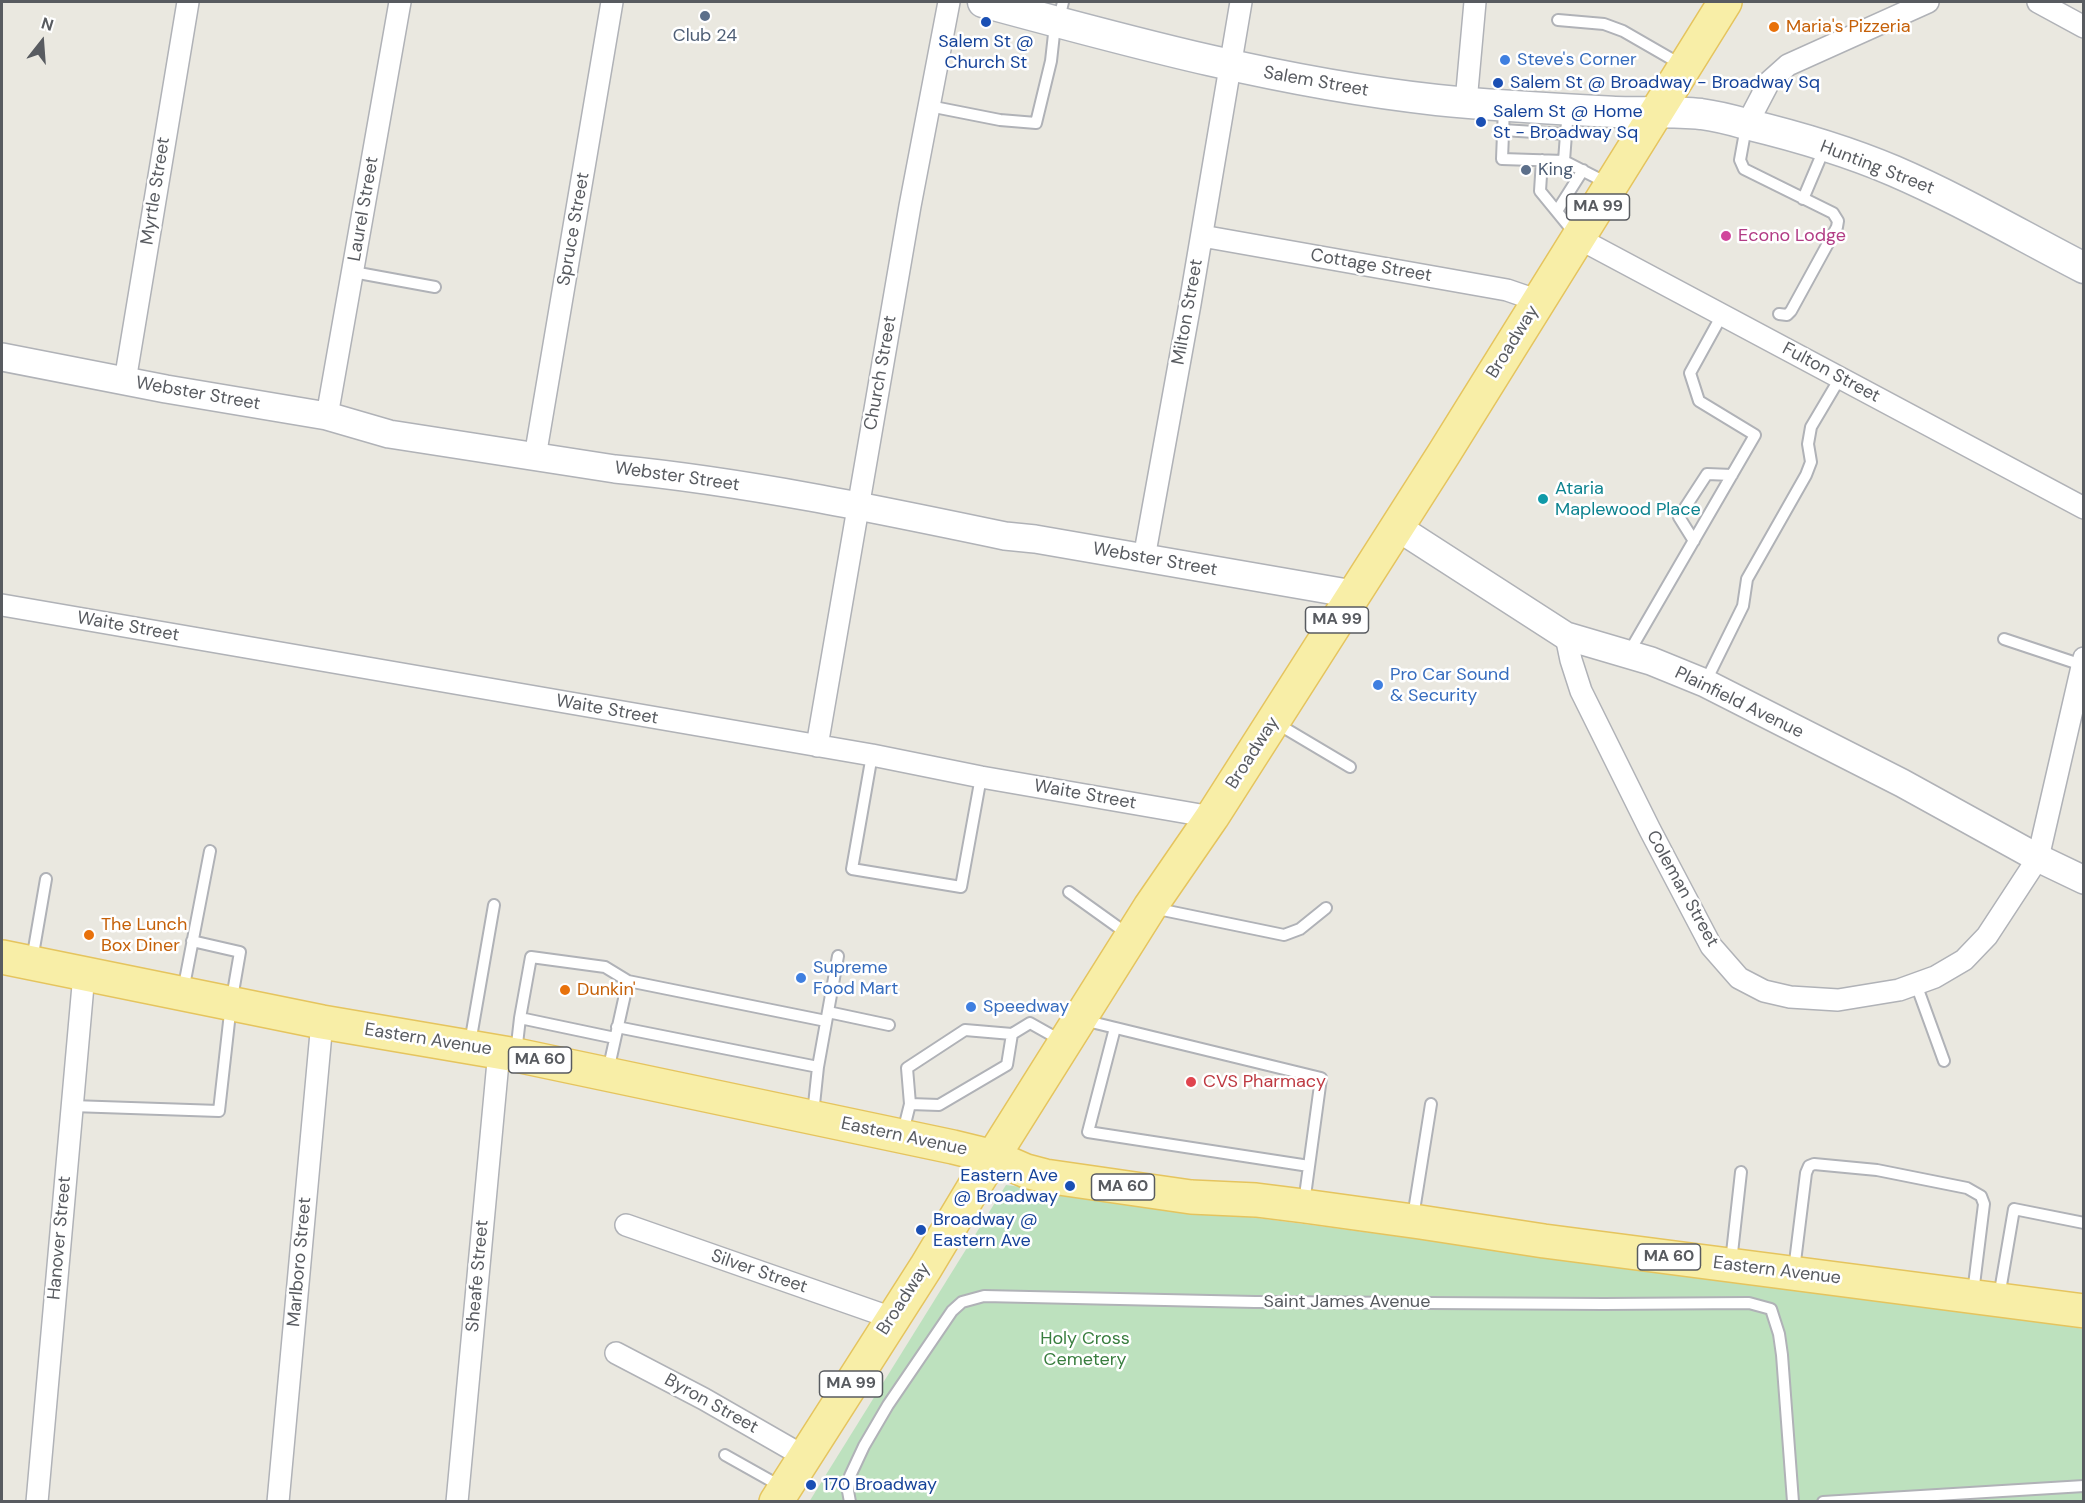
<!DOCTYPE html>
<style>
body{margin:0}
#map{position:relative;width:2085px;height:1503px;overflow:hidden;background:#eae8e0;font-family:"DM Sans",sans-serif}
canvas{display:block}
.frame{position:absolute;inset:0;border:3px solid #585b60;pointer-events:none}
.north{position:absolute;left:12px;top:12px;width:60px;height:60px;-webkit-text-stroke:4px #fff;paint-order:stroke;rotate:17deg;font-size:16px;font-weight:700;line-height:24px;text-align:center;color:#585b60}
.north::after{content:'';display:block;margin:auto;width:21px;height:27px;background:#585b60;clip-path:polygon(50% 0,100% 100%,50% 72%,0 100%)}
</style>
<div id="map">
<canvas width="2085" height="1503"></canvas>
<div class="frame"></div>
<div class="north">N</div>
</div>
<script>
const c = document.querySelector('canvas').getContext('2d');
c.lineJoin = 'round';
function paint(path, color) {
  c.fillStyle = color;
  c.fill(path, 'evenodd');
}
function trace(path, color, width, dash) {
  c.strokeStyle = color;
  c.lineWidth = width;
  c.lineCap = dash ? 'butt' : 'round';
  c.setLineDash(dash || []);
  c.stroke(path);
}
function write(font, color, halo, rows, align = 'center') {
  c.font = font + ' "DM Sans",sans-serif';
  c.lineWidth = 5;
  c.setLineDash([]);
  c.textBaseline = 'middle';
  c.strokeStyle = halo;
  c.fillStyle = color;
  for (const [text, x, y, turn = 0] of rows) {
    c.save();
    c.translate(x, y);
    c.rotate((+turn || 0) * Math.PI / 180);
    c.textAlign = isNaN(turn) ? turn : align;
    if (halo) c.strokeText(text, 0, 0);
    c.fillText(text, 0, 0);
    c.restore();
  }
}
const green = new Path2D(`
 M1006 1185 2030 1319 2083 1329V1501L809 1502Z`);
const service = new Path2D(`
 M1059 19 1063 2
 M1558 20 1604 24 1623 31 1682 65
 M929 106 1000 120 1036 123 1051 61 1055 25
 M1504 108 1502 159 1564 161 1607 183
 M1746 127 1740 160 1744 169 1833 213 1838 221 1837 227 1791 311 1787 315 1779 314
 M1503 130 1566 134 1568 111
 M1542 160 1540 191 1576 235
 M1564 161 1566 134
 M1803 199 1825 147
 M1557 211 1583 170
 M353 272 435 287
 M1694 541 1679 517 1707 474 1732 475
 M2004 639 2082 665
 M1628 654 1755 435 1699 401 1690 373 1722 315
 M1705 683 1743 606 1747 579 1806 475 1811 462 1808 444 1811 427 1840 378
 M1276 723 1350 767
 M872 755 852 869 961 887 981 777
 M1069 892 1129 935
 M1153 908 1284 935 1300 929 1326 908
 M32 960 46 879
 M1916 984 1944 1061
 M183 991 210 851
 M828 1012 889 1025
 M520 1018 615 1038
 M1083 1020 1321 1078 1304 1203
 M617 1027 818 1067
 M1115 1028 1088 1132 1309 1166
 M470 1043 494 905
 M516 1053 520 1018 531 957 605 967 628 981 826 1021
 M608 1071 628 981
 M910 1104 939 1105 1007 1065 1012 1034
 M72 1106 219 1111 231 1004 240 952 192 941
 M813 1114 818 1067 838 956
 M903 1132 910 1104 907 1068 965 1030 1012 1034 1030 1023 1062 1041
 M1413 1217 1431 1104
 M1731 1262 1741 1172
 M1794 1270 1806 1173 1809 1166 1814 1164 1877 1170 1967 1188 1981 1196 1984 1204 1973 1293
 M1999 1297 2014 1209 2084 1223
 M725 1455 782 1487
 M850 1502 848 1491 850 1476 864 1446 888 1405 952 1311 962 1302 984 1296 1255 1302 1604 1304 1749 1303 1771 1309 1779 1334 1782 1355 1793 1502
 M1823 1502 2084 1486`);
const minor = new Path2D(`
 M2038 2 2084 27
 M1466 102 1475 2
 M1747 124 1769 82 1788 65 1928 2
 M1202 236 1507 290 1539 301
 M1578 238 2084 508
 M125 381 188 2
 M327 416 400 2
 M535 457 612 2
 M1144 558 1190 304 1241 2
 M2 605 872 755 981 777 1212 817
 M1566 636 1571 660 1581 691 1650 830 1711 946 1739 978 1764 991 1790 997 1838 1000 1899 990 1935 977 1964 960 1987 936 2038 858 2084 658
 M817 746 910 206 949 2
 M626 1225 892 1318
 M616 1353 704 1399 805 1457
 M37 1502 84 974
 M278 1502 322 1022
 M457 1502 499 1051`);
const tertiary = new Path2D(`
 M2 357 166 389 327 416 389 434 615 469C747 482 876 509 1005 536L1035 539 1353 594
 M1397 527 1566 636 1651 661 1705 683 1902 783 2038 858 2084 880`);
const secondary = new Path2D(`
 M983 2C1134 43 1281 83 1437 100 1496 106 1556 109 1615 112 1644 113 1673 111 1701 114 1716 116 1732 120 1746 124 1796 136 1847 151 1894 171 1959 199 2020 235 2084 268`);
const primary = new Path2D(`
 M2 957 322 1022 516 1055 953 1147 994 1157 1026 1171 1045 1176 1191 1197 1256 1200 1304 1206 1420 1222 1544 1241 2084 1311
 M776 1502 926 1267 974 1187 1150 907 1212 817 1443 455 1725 2`);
const markers = [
 [705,16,6,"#5c6f8a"],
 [986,22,6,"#1a4fb4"],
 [1774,27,6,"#e8710a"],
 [1505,60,6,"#3f7fe0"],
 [1498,83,6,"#1a4fb4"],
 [1481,122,6,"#1a4fb4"],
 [1526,170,6,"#5c6f8a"],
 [1726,236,6,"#d1479c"],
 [1543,499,6,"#0f9aa8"],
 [1378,685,6,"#3f7fe0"],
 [89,935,6,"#e8710a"],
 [801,978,6,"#3f7fe0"],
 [565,990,6,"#e8710a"],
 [971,1007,6,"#3f7fe0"],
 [1191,1082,6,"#e0444e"],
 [1070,1186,6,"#1a4fb4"],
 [921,1230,6,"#1a4fb4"],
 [811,1485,6,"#1a4fb4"]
];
const shields = [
 [1598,207,63],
 [1337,620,63],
 [540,1060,63],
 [1123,1187,63],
 [1669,1257,63],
 [851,1384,63]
];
const shieldNames = [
 ["MA 99",1598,207],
 ["MA 99",1337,620],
 ["MA 60",540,1060],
 ["MA 60",1123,1187],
 ["MA 60",1669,1257],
 ["MA 99",851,1384]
];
const foodNames = [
 ["Maria's Pizzeria",1786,27],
 ["The Lunch",101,925],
 ["Box Diner",101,946],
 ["Dunkin'",577,990]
];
const serviceNames = [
 ["Club 24",705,36],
 ["King",1538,170,"left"]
];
const transitNames = [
 ["Salem St @",986,42,"center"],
 ["Church St",986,63,"center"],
 ["Salem St @ Broadway - Broadway Sq",1510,83],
 ["Salem St @ Home",1493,112],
 ["St - Broadway Sq",1493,133],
 ["Eastern Ave",1058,1176,"right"],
 ["@ Broadway",1058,1197,"right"],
 ["Broadway @",933,1220],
 ["Eastern Ave",933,1241],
 ["170 Broadway",823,1485]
];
const shopNames = [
 ["Steve's Corner",1517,60],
 ["Pro Car Sound",1390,675],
 ["& Security",1390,696],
 ["Supreme",813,968],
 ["Food Mart",813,989],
 ["Speedway",983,1007]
];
const streetNames = [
 ["Salem Street",1316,82,10],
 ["Hunting Street",1877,168,21],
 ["Myrtle Street",156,191,-81],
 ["Laurel Street",364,209,-80],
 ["Spruce Street",574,229,-80],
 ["Cottage Street",1371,266,10],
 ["Milton Street",1188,312,-80],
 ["Broadway",1513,342,-58],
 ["Church Street",881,373,-80],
 ["Fulton Street",1831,373,28],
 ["Webster Street",198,394,10],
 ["Webster Street",677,477,8],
 ["Webster Street",1155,560,10],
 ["Waite Street",128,627,10],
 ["Plainfield Avenue",1739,703,26],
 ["Waite Street",607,710,10],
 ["Broadway",1253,753,-57],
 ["Waite Street",1085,795,10],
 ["Coleman Street",1682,889,61],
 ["Eastern Avenue",428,1040,9],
 ["Eastern Avenue",904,1137,12],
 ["Hanover Street",60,1238,-85],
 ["Marlboro Street",300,1262,-85],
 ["Eastern Avenue",1777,1271,7],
 ["Silver Street",759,1272,19],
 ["Sheafe Street",478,1276,-85],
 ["Broadway",904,1299,-57],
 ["Saint James Avenue",1347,1302],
 ["Byron Street",711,1404,29]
];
const hotelNames = [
 ["Econo Lodge",1738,236]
];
const cultureNames = [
 ["Ataria",1555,489],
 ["Maplewood Place",1555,510]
];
const healthNames = [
 ["CVS Pharmacy",1203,1082]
];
const parkNames = [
 ["Holy Cross",1085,1339],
 ["Cemetery",1085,1360]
];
paint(green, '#bde1be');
trace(service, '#b0b2b7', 14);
trace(minor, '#b0b2b7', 24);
trace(tertiary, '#b0b2b7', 30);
trace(secondary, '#b1b4ba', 33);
trace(primary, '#e5c45e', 36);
trace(service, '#fff', 10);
trace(minor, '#fff', 21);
trace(tertiary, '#fff', 27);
trace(secondary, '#fff', 30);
trace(primary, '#f8eea7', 33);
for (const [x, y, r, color] of markers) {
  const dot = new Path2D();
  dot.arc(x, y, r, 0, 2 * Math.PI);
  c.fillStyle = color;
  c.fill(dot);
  trace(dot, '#fff', 2);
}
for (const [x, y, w] of shields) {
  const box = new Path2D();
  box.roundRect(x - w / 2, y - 13, w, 26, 4.5);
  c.fillStyle = '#fff';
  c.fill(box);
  trace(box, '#585b60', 1.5);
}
write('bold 16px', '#585b60', null, shieldNames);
write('18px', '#c56008', '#fff', foodNames, 'left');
write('18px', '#4e5e75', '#fff', serviceNames);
write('18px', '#164399', '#fff', transitNames, 'left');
write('18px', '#366cbe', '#fff', shopNames, 'left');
write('18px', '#585b60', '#fff', streetNames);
write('18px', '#b23c85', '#fff', hotelNames, 'left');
write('18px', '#0d838f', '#fff', cultureNames, 'left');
write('18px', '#be3a42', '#fff', healthNames, 'left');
write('18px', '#397e3f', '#fff', parkNames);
</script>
